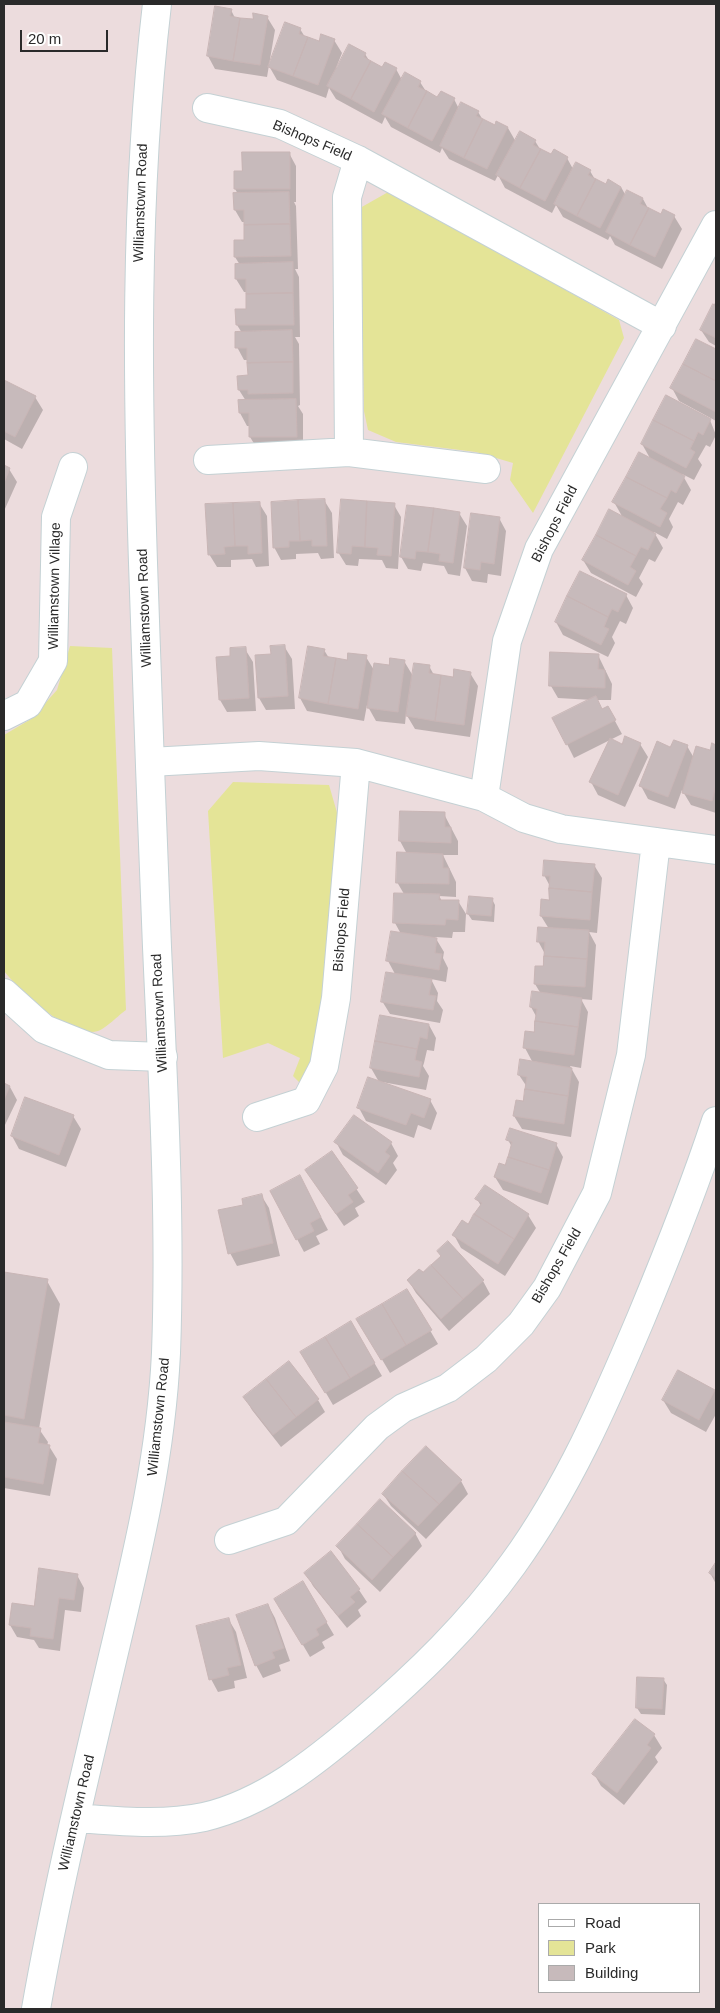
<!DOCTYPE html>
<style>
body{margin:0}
#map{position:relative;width:720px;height:2013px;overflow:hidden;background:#ecdcdd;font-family:Arial,sans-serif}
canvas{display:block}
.frame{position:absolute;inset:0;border:5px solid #2a2a2a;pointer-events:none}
.legend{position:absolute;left:538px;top:1903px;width:162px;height:90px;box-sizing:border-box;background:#fff;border:1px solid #aaa;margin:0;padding:6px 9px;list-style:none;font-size:15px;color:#2a2a2a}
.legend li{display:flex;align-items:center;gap:10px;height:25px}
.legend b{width:25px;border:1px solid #aaa}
.scale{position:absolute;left:20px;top:30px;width:88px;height:22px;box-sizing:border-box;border:2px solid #2a2a2a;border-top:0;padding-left:6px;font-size:15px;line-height:18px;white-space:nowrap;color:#2a2a2a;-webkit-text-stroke:4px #fff;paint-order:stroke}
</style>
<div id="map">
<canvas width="720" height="2013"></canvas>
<div class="frame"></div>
<ul class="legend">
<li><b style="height:6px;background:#fff"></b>Road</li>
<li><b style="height:14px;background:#e4e497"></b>Park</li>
<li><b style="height:14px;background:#c7babb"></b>Building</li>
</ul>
<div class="scale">20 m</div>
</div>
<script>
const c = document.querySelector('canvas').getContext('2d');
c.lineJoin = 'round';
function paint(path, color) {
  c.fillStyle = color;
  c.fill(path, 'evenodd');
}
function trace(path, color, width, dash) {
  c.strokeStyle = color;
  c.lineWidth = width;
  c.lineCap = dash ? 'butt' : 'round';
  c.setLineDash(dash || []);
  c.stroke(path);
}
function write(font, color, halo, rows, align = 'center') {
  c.font = font + ' Arial,sans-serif';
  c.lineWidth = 4;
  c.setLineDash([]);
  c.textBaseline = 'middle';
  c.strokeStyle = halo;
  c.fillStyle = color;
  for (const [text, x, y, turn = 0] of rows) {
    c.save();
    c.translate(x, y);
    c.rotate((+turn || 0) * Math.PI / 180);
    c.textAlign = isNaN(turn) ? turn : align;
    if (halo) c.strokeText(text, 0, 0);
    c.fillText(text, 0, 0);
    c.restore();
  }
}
const green = new Path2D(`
 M390 191 619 320 624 338 533 513 510 480 513 463 476 452 396 442 368 430 364 411 360 208Z
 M70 646 112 648 126 1010C119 1015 105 1029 98 1031 71 1040 20 991 4 971V735L31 719 57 690Z
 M233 782 329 785 338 816 332 934 316 1055 303 1086 293 1076 300 1058 268 1043 223 1058 208 811Z`);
const shadow = new Path2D(`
 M231 10 235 18 254 21 267 17 275 30 267 77 215 69 208 56Z
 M300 29 305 37 319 43 334 40 342 53 336 68 365 54 370 62 383 69 385 64 396 69 402 80 420 82 427 93 438 99H454L459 109 462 104 478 112 483 120 495 126 508 128 516 142 535 141 540 149 552 156 567 158 573 169 590 171 596 181 607 186 621 187 626 196 643 199 649 210 661 216 664 211 674 216 682 229 662 269 615 245 610 236 608 240 563 217 556 205 552 213 505 188 498 175 495 181 449 159 442 148 440 153 391 127 385 117 382 124 336 99 329 88 326 98 277 80 269 66Z
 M289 153 296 166V202H294L296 206 298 269H295L299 277 300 337H295L299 344 300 405 298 406 303 414V449L258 450 250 437V426H247L240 413V401H246L239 390 249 377 248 360H244L237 347 242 333 237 325 248 310 247 292H244L236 279V265H240L235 257V241H246L245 222H242L235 210 238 194 235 189 243 172Z
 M716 301V346L709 342 701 330Z
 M697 340 716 351V421L679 401 672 388Z
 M4 381 35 397 43 410 22 449 4 439Z
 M710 420 716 435 710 447 706 445 698 459 702 465 694 480 682 474 691 490 683 505 678 502 669 519 673 527 667 539 654 532 663 548 655 562 649 559 639 578 643 584 636 597 591 573 583 560 623 518 614 502 651 460 642 444Z
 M4 467 9 469 17 482 4 511Z
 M324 500 332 513 334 558 321 559 318 553 296 554V559L281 560 274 547Z
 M259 503 267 516 269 566 256 567 252 559 231 560V567H217L209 554Z
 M394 505 401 517 398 569 386 568 382 560 359 559 358 566 346 565 338 552Z
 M459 513 467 526 460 576 448 574 444 566 436 565 423 563 421 571 408 569 400 555Z
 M499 518 506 531 501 576 488 574 487 583 472 581 465 568Z
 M626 595 633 608 626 624 620 621 612 637 615 643 608 657 563 635 556 622Z
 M284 646 292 659 295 709 266 710 259 698 272 655Z
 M245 649 253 662 256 711 227 712 220 700 231 657Z
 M324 650 329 658 348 662 366 657 374 670 404 661 413 676 429 666 434 675 454 678 470 673 478 686 470 737 415 729 406 714 405 724 376 721 367 705 364 721 307 711 300 698Z
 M598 655 612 684 611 700H596L602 711 608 708 622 734 574 758 554 718 592 700 558 698 551 686Z
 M640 744 648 757 625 807 598 795 591 782 623 745Z
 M713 745 716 746V813L691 805 682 790 675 809 648 799 641 786 671 748 687 746 694 758 711 752Z
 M401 812 444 814 458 841V855H443L456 882V897L439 896 442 901H458L466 914 465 932H453L452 938 435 937 444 952 443 958 448 968 446 982 431 979 438 993 437 1001 443 1010 440 1023 390 1014 382 1001 395 974 388 961 401 934 395 923 396 894H404L397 882 407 854 400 841Z
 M594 865 602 878 597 933 589 932 596 945 592 1000 581 999 588 1012 581 1068 570 1066 579 1082 571 1137 522 1129 514 1116 524 1102 527 1087 519 1075 533 1063 525 1048 535 1034 537 1018 531 1007 541 994 535 984 544 968 545 954 538 941 549 929 541 916 550 902 551 888 544 875Z
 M492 899 495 905 494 922 472 920 468 914Z
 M429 1025 436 1038 434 1051 427 1050 424 1063 423 1066 429 1076 426 1090 382 1082V1083L430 1100 437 1113 431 1130 418 1125 414 1138 366 1121 359 1108 379 1082 371 1068Z
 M4 1084 10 1087 17 1100 4 1127Z
 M73 1116 81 1129 66 1167 19 1149 12 1136Z
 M508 1140 556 1144 563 1157 548 1205 503 1190 495 1177 506 1166 512 1147Z
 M336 1142 391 1143 398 1156 393 1163 397 1170 386 1185 343 1155Z
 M332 1152 365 1202 355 1208 359 1216 344 1226 306 1170Z
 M307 1190 328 1230 316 1236 320 1244 304 1252 297 1239Z
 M261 1195 269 1208 280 1256 237 1266 230 1253 244 1206Z
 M477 1199 528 1215 536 1228 505 1276 461 1248 454 1235 469 1225 481 1206Z
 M442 1257 483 1281 490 1294 449 1331 416 1293 408 1280 423 1274Z
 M4 1273 47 1281 60 1304 39 1429 48 1442 47 1446H49L57 1459 50 1496 4 1488Z
 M407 1291 438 1344 390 1373 358 1319Z
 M351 1323 382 1376 333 1405 302 1352Z
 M715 1391 716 1394V1414L706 1432 671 1413 663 1400Z
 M245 1398 318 1400 325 1412 281 1447 252 1410Z
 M461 1481 468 1494 426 1539 391 1506 383 1494Z
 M415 1533 422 1546 380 1592 345 1559 338 1546Z
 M330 1553 359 1590 367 1602 358 1610 361 1616 347 1628 313 1586 306 1573Z
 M716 1564V1584L710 1573Z
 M77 1575 84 1588 81 1612 65 1610 60 1651 39 1648 34 1640 17 1637 10 1625Z
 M303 1583 334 1635 322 1642 325 1648 310 1657 276 1599Z
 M268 1605 275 1618 290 1661 279 1665 281 1671 263 1678 256 1665Z
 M229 1620 236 1632 247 1678 234 1681 235 1688 218 1692 211 1679Z
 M663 1679 667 1685 665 1715 641 1714 637 1708Z
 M654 1735 662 1748 655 1757 658 1762 624 1805 601 1786 594 1774Z`);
const building = new Path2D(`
 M215 6 232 9 230 16 240 18 233 61 207 56Z
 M253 13 268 16 260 65 233 61 240 18 253 19Z
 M285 22 301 28 299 34 308 37 293 76 268 67Z
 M321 34 335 39 318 85 293 76 308 37 319 41Z
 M349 44 366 53 364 57 371 61 351 99 327 86Z
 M371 61 382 67 385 62 397 68 374 112 351 99Z
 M405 72 421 81 418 87 427 91 408 128 382 114Z
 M427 91 437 97 441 91 455 98 432 141 408 128Z
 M461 102 479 111 476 116 483 119 464 158 440 146Z
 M483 119 495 125 496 121 508 127 487 169 464 158Z
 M520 131 536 140 533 145 541 149 520 188 496 175Z
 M541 149 551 154 554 149 568 157 545 201 520 188Z
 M242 152H290V189H234V171H242Z
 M576 162 591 170 588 175 596 179 577 216 554 204Z
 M596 179 606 184 608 179 621 187 600 228 577 216Z
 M627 190 643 198 640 204 649 208 630 245 606 232Z
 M289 192 290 224 244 225V210H234L233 193Z
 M649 208 661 214 663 209 675 215 655 257 630 245Z
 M290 224 291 256 234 257V240H244V225Z
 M293 262V293L246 294V279H235V264Z
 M293 293 294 325H236L235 309H246V294Z
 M713 304 716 306V338L700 330Z
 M292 330 293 362 247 363V348H235V332Z
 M696 339 716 349V381L683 364Z
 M293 362V393L248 394V390H238L237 376 248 375 247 363Z
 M683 364 716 381V412L670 388Z
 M4 380 36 396 15 437 4 431Z
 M666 395 711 419 703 435 698 432 694 441 653 420Z
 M296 399 297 437H249V413H239L238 400Z
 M653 420 694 441 690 449 695 452 686 468 641 444Z
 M639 452 685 476 676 493 671 490 667 498 626 477Z
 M4 465 10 468 4 483Z
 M626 477 667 498 660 509 667 513 660 527 612 502Z
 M325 499 327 546H312V540L300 541 298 500Z
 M341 499 367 501 365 547 352 546 351 554 337 553Z
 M298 500 300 541H289V547L273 548 271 502Z
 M367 501 395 503 391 556 377 555 378 548 365 547Z
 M260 502 262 553 248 554V546H235L233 503Z
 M233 503 235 546 224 547 225 554 208 555 205 504Z
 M407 505 434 508 428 552 416 551 415 559 400 557Z
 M434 508 460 512 453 563 439 561 440 554 428 552Z
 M609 509 656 534 648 550 641 547 636 556 596 535Z
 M471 513 500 517 494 564 481 562 480 570 464 568Z
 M596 535 636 556 630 567 636 571 628 585 582 560Z
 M580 571 627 594 618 612 612 609 608 617 567 596Z
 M567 596 608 617 604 627 609 629 601 645 555 622Z
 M285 645 288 696 258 698 255 655 271 654 270 646Z
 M308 646 325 649 323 656 336 658 328 704 299 698Z
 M246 647 249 698 219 700 216 657 230 656V648Z
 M550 652 599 654 598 669 605 670V688L549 686Z
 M348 653 367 655 358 709 328 704 336 658 347 660Z
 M390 658 405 660 398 712 367 708 374 663 389 665Z
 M414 663 430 665 429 673 441 675 435 721 406 716Z
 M454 669 471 672 464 725 435 721 441 675 453 677Z
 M596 696 602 709 608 706 616 720 566 745 552 718Z
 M625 736 641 743 618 795 589 782 610 738 622 744Z
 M674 740 688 745 668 797 639 786 657 741 670 747Z
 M712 743 716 745V785L712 801 682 793 696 746 710 750Z
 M400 811 445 812V827H451V843L399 841Z
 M397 852 443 854V868H449V884L396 883Z
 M544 860 595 864 592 892 549 888 550 876H543Z
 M549 888 592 892 590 920 540 916 541 899 549 900Z
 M394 893 440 894 439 900H459L458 920 446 919 445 925 393 923Z
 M469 896 493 898 491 916 467 914Z
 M538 927 589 930 587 959 544 956 545 942H537Z
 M391 931 437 938 435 953 442 954 439 970 386 961Z
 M544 956 587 959 585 987 534 984 535 966H543Z
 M386 972 432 979 429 995 436 996 433 1010 381 1002Z
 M532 991 582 998 578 1027 535 1021 537 1009 530 1007Z
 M380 1015 429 1024 427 1039 420 1037 417 1049 375 1041Z
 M535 1021 578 1027 574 1055 523 1048 525 1031 534 1032Z
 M375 1041 417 1049 415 1060 422 1062 419 1077 370 1068Z
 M520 1059 572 1068 568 1096 525 1089 527 1077 518 1075Z
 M368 1077 431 1099 424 1118 411 1113 406 1125 357 1108Z
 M4 1083 10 1086 4 1100Z
 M525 1089 568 1096 564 1124 513 1116 516 1100 523 1101Z
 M25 1097 74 1115 59 1155 11 1136Z
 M354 1115 392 1142 385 1152 390 1156 378 1173 334 1142Z
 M510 1128 557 1143 549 1170 508 1157 512 1142 506 1140Z
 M332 1151 358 1188 348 1195 353 1202 336 1214 305 1170Z
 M508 1157 549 1170 541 1193 494 1177 499 1163 505 1165Z
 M300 1175 321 1217 310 1223 314 1231 296 1240 270 1191Z
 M485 1185 529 1214 514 1239 474 1214 482 1203 475 1199Z
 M262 1194 273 1243 228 1254 218 1210 243 1205 242 1199Z
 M474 1214 514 1239 498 1264 452 1235 462 1220 468 1224Z
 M448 1241 484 1280 463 1299 431 1265 441 1256 437 1251Z
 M431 1265 463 1299 441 1319 407 1280 419 1269 423 1272Z
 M4 1272 48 1279 24 1419 4 1415Z
 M407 1289 432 1330 406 1345 382 1304Z
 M382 1304 406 1345 381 1360 356 1319Z
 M351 1321 375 1363 350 1378 325 1337Z
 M325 1337 350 1378 325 1393 300 1352Z
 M289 1361 319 1399 296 1417 266 1379Z
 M678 1370 715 1390 699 1420 662 1400Z
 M266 1379 296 1417 273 1435 243 1397Z
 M4 1422 41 1428 38 1443 50 1445 43 1484 4 1477Z
 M426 1446 462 1480 439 1504 402 1471Z
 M402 1471 439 1504 418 1526 382 1494Z
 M380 1499 416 1533 393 1557 357 1524Z
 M357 1524 393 1557 372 1580 336 1546Z
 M331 1551 360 1589 350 1597 355 1602 338 1616 304 1573Z
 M716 1562V1578L709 1573Z
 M39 1568 78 1574 74 1600 59 1598 53 1639 30 1636 31 1628 9 1625 12 1603 34 1606Z
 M303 1581 327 1622 316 1629 319 1635 302 1645 274 1599Z
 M268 1604 284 1648 272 1652 275 1658 255 1666 236 1615Z
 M229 1618 241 1665 227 1668 229 1675 209 1680 196 1626Z
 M637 1677 664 1678 662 1709 636 1708Z
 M635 1719 655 1734 647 1745 651 1748 617 1793 592 1774Z`);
const minor = new Path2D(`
 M207 108 280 124 358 160 662 326
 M349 452 347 197 358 160
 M208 460 349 452 486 469
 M4 716 28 704 53 661 56 517 73 467
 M150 762 259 756 356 763 484 797 524 818 561 829 716 850
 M484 797 507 641 539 549 716 225
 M4 993 44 1029 109 1055 163 1057
 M257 1117 306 1101 324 1066 336 998 356 763
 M229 1540 286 1521 377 1427 403 1408 448 1388 486 1359 521 1324 547 1288 597 1193 631 1055 656 842`);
const tertiary = new Path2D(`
 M76 1818C118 1821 162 1826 204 1817 264 1803 315 1762 361 1723 417 1675 470 1624 513 1564 568 1488 605 1403 641 1318 668 1253 694 1188 716 1121
 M36 2009C57 1889 86 1771 114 1652 138 1551 161 1457 166 1353 171 1218 163 1082 157 947 152 829 148 710 144 592 137 394 134 200 157 4`);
const streetNames = [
 ["Bishops Field",312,141,23],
 ["Williamstown Road",141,203,-88],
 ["Bishops Field",555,524,-63],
 ["Williamstown Village",55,586,-89],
 ["Williamstown Road",145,608,-92],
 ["Bishops Field",342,930,-85],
 ["Williamstown Road",160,1013,-93],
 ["Bishops Field",557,1266,-60],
 ["Williamstown Road",159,1417,-84],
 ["Williamstown Road",77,1813,-77]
];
paint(green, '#e4e497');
paint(shadow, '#0003');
paint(building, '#c7babb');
trace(building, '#c8b5b5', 1);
trace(minor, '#c4d1d4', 30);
trace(tertiary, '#c4d1d4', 30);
trace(minor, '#fff', 28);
trace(tertiary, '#fff', 28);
write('14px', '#2a2a2a', '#fff', streetNames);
</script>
